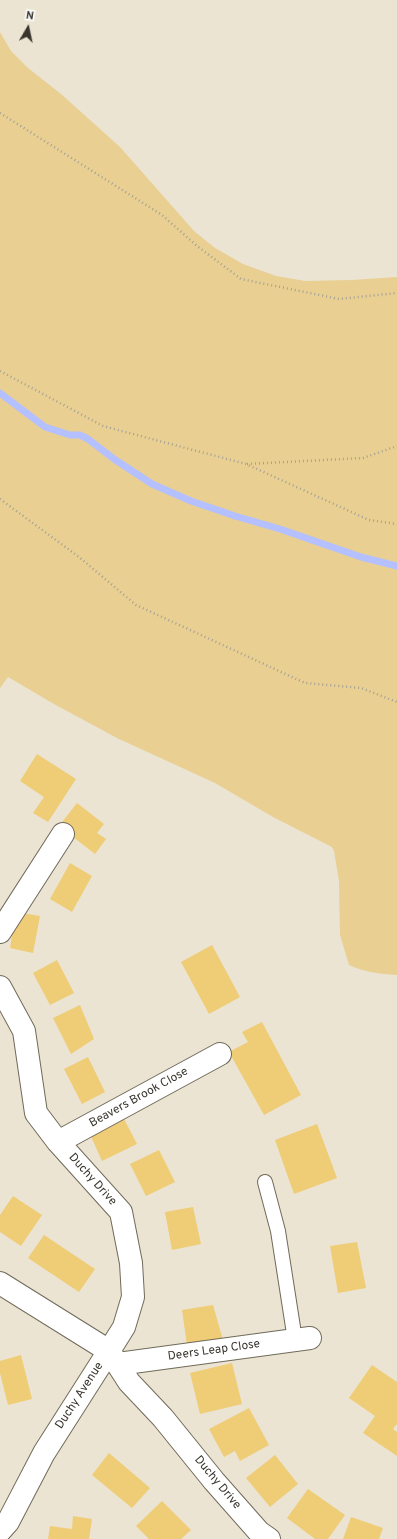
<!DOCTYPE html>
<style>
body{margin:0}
#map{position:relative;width:397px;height:1539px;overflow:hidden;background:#ebe4d2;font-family:Overpass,sans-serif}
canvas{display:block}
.north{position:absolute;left:8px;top:8px;width:40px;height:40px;-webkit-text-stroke:3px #fff;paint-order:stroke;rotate:9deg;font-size:11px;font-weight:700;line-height:16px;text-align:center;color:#38352e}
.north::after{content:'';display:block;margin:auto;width:14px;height:18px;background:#38352e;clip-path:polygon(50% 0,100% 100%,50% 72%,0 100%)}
</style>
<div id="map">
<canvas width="397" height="1539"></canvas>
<div class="north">N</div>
</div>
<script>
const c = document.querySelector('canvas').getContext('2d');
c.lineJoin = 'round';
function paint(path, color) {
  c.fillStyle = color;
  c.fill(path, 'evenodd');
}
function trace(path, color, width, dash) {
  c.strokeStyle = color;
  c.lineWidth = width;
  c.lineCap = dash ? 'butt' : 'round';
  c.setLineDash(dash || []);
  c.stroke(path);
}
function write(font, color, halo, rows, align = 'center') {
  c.font = font + ' Overpass,sans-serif';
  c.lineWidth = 3;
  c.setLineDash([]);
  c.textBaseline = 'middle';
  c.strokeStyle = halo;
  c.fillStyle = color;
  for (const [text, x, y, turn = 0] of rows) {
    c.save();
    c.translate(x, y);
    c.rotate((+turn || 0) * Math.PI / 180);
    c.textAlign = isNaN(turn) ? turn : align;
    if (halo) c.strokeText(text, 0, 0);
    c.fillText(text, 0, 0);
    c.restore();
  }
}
const green = new Path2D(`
 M0 32 11 51 28 68 61 94 120 147 194 231 215 248 243 264 276 276 305 281 352 280 397 277V975C379 974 365 972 349 965L340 935 339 881 334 851 332 847 273 817 215 783 117 738 54 704 8 677 0 688Z`);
const stream = new Path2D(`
 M0 393 45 427 70 435H80L88 439 114 459 152 484 191 501 235 516 280 529 361 557 397 566`);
const building = new Path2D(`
 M37 754 76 779 48 822 33 813 44 797 20 781Z
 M77 803 104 824 97 833 106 839 95 854 59 826Z
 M70 863 92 876 72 912 50 899Z
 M16 912 40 916 33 953 10 948Z
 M212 945 240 997 209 1014 181 962Z
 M57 960 74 993 50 1005 33 973Z
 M80 1005 94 1039 71 1054 53 1018Z
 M262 1022 301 1095 264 1115 229 1052 248 1042 242 1032Z
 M88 1057 105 1092 82 1104 64 1069Z
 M122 1115 137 1144 102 1161 89 1132Z
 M317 1124 337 1178 294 1194 275 1140Z
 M159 1150 175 1182 146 1196 130 1164Z
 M13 1196 42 1215 21 1246 0 1232V1215Z
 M193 1207 201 1244 172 1250 165 1212Z
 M44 1235 95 1269 79 1292 28 1258Z
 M357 1242 366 1288 338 1293 330 1246Z
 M213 1305 223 1340 187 1345 182 1310Z
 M21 1355 32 1399 8 1405 0 1373V1361Z
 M232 1363 242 1404 200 1414 190 1373Z
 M372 1365 397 1382V1424L393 1429 397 1432V1456L363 1433 375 1416 349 1398Z
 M249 1408 269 1445 240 1461 235 1451 224 1457 209 1429Z
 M109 1453 150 1488 132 1508 92 1475Z
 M275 1455 298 1484 270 1507 246 1478Z
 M308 1489 345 1515 328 1539H315L287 1518Z
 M162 1501 191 1530 181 1539H149L136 1526Z
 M73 1516 92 1519 89 1539H48L50 1526 72 1529Z
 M351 1517 383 1528 379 1539H343Z`);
const path = new Path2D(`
 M0 113 162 215 197 246 241 279 339 299 397 293
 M0 371 103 426 246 464 369 520 397 524
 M247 464 363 458 397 446
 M0 499 79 557 136 605 305 683 361 688 397 702`);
const lane = new Path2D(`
 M265 1182 278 1231 295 1340`);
const street = new Path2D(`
 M0 932 63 834
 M0 987 24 1031 36 1113 58 1142 121 1212 131 1263 133 1297 124 1327 109 1351 129 1382 163 1418 214 1481 259 1532 269 1539
 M58 1142 220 1054
 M0 1283 109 1351 44 1453 8 1522 0 1531
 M118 1364 310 1338`);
const streetNames = [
 ["Beavers Brook Close",139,1098,-29],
 ["Duchy Drive",92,1180,48],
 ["Deers Leap Close",214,1351,-8],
 ["Duchy Avenue",80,1396,-57],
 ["Duchy Drive",217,1483,50]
];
paint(green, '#e9cf92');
trace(stream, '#b4c0ff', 7);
paint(building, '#efcc76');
trace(lane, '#706a5a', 16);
trace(street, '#706a5a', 24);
trace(path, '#a6a193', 2.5, [1, 3]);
trace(lane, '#fff', 14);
trace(street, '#fff', 22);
write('12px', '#38352e', '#fff', streetNames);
</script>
